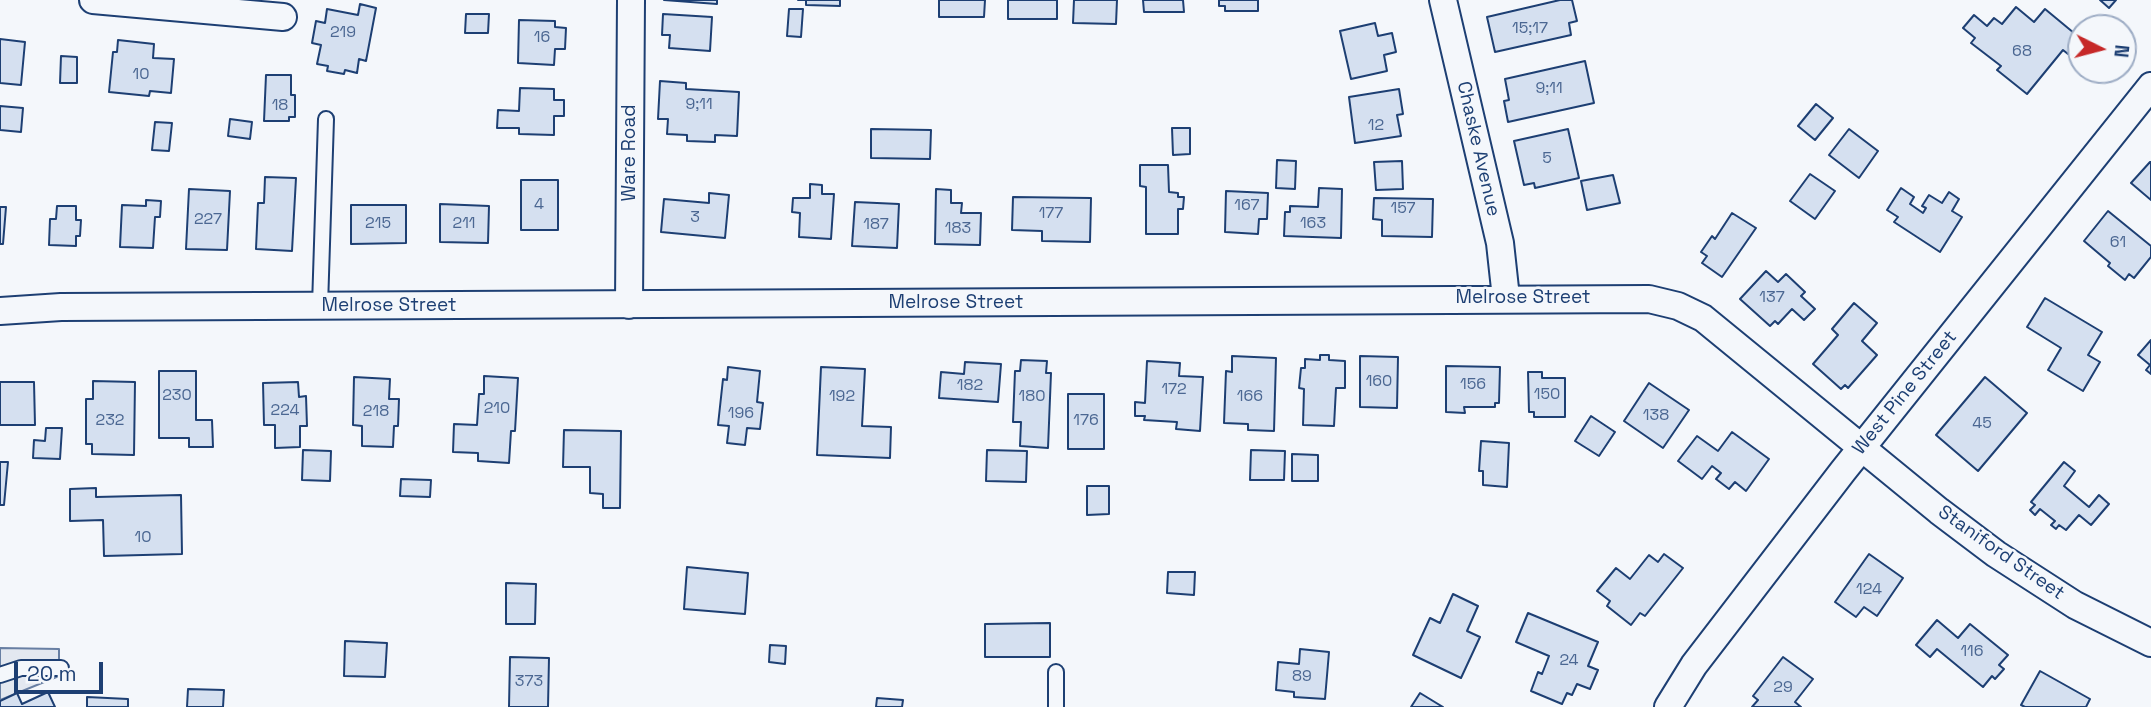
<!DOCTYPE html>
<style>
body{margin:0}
#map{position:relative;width:2151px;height:707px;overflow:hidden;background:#f4f7fb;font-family:"Space Grotesk",sans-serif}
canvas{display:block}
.north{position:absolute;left:2067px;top:14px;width:70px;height:70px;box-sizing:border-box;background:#f4f7fb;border:2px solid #9eadc5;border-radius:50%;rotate:96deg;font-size:19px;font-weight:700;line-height:28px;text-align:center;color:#1d3f73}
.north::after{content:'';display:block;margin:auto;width:24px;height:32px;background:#c62828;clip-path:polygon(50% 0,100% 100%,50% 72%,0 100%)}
.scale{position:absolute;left:14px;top:662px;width:89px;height:32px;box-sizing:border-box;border:4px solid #1d3f73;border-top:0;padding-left:9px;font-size:21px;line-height:24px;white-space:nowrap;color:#1d3f73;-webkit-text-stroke:5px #f4f7fb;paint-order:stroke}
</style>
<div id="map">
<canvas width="2151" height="707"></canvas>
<div class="north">N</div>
<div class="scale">20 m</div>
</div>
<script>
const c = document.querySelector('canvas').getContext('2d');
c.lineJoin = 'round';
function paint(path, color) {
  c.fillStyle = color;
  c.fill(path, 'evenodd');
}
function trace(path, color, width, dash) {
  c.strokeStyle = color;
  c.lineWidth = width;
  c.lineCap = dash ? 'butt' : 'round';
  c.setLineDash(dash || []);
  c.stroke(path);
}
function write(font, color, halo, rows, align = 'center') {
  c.font = font + ' "Space Grotesk",sans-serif';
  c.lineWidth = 5;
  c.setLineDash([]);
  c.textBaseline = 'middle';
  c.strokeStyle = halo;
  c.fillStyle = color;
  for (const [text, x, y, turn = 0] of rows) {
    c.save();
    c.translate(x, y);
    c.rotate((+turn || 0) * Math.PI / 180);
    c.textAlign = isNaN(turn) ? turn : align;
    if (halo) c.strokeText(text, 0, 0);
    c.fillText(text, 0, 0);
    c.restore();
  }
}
const parking = new Path2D(`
 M0 648 59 649V676L0 700Z`);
const building = new Path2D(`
 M664 0H717V4Z
 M798 0H840V6L806 5V0Z
 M939 0H985L984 17H939Z
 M1008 0H1057V19H1008Z
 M1074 0H1117L1116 24 1073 23Z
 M1143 0H1183L1184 12H1144Z
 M1219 0H1258V11H1225V6H1219Z
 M1560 0H1572L1577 21 1569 23 1571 35 1495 52 1487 17Z
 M2100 0H2116L2109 8Z
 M360 4 376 8 366 61 359 59 357 73 345 70 344 74 327 71 328 66 317 64 321 45 312 43 316 21 325 23 327 9 358 15Z
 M2016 7 2034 22 2045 9 2080 38 2068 54 2063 50 2027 94 1997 70 2001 66 1971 43 1975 38 1963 28 1974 15 1987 26 1994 18 2002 24Z
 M789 9H803L801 37 787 36Z
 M466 14H489L488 33H465Z
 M663 14 712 17 710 51 669 48 670 35H662Z
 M519 20 555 21V27L566 28 565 49H555L554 65 518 63Z
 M1375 23 1378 36 1392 33 1396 52 1384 55 1387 71 1351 79 1340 31Z
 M0 39 25 42 21 85 0 83Z
 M118 40 154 44 153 58 174 59 171 93 150 91 149 96 109 92 113 52H117Z
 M61 56 77 57V83H60Z
 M1585 61 1594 103 1508 122 1504 101 1509 100 1505 79Z
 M266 75H291V95H295V117H289V121H264Z
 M660 81 686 83V89L739 92 737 136 715 135V142L687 141V135L667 134 668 119H658Z
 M520 88 554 89V100H564V116H554V135L519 134V128H497L498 110 519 111Z
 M1399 89 1403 114 1397 115 1401 136 1355 143 1349 97Z
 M1816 104 1833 118 1815 140 1798 126Z
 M0 106 23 108 21 132 0 130Z
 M230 119 252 122 250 139 228 136Z
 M155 122 172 123 169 151 152 150Z
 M1172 128H1190V154L1173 155Z
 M871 129 931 130 930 159 871 158Z
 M1568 129 1579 178 1535 188 1534 183 1524 185 1514 141Z
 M1849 129 1878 151 1859 178 1829 155Z
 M1277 160 1296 161 1295 189 1276 188Z
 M1402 161 1403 189 1376 190 1374 162Z
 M2150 162H2151V200L2131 183Z
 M1140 165H1168L1169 192 1178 193V197H1184L1183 209H1178V234H1146V187L1140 186Z
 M1810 174 1835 191 1815 219 1790 201Z
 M1613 175 1620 203 1587 210 1581 181Z
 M265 177 296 178 292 251 256 249 258 203H264Z
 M521 180H558V230H521Z
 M810 184 822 185V194H834L831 239 799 237 800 213 792 212 793 198H810Z
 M1319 188 1342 189 1341 238 1284 236 1285 212H1290V206L1318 207Z
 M1901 188 1914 197 1910 204 1923 213 1926 208 1922 206 1929 195 1942 203 1949 192 1959 199 1952 211 1962 217 1940 252 1894 222 1898 217 1887 210Z
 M189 189 230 191 227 250 186 249Z
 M936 189 951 190V203H962L961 213H981L980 245 935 244Z
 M1226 191 1268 193 1267 219H1259L1258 234 1225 232Z
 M709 193 729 195 725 238 661 232 664 199 709 203Z
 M1013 197 1091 198 1090 242 1042 241V231L1012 230Z
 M1374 198 1433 199 1432 237 1382 236V220L1373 219Z
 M146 200 161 201 160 217H155L153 248 120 247 122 205 146 206Z
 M855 202 899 204 897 248 852 246Z
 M440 204 489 206 488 243 440 242Z
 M351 205H406V243L351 244Z
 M57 206H76V220H81L80 236H76V246L49 245 50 219H56Z
 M0 207H6L3 244H0Z
 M2108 211 2151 246V257L2134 278 2129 274 2125 280 2108 266 2110 263 2084 241Z
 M1732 213 1756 228 1722 277 1702 263 1707 256 1701 252 1712 236 1715 239Z
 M1766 271 1778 282 1786 274 1805 292 1801 296 1815 309 1804 320 1792 309 1778 324 1775 321 1770 326 1740 299Z
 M2045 298 2102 332 2088 355 2100 362 2083 391 2048 370 2061 348 2027 327Z
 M1854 303 1877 323 1862 341 1877 355 1848 388 1845 385 1841 389 1813 364 1838 335 1832 329Z
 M2151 340V374L2146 370 2150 365 2138 355Z
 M1320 355H1329V360L1345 361V388H1336L1334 426 1303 425 1304 389 1299 388 1301 368H1305V359L1320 360Z
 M1232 356 1276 358 1274 431 1248 430V424L1224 423 1226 371 1232 372Z
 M1360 356 1398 357 1397 408 1360 407Z
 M1021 360 1047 361 1046 373H1051L1048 448 1020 446 1021 422H1013L1015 371H1020Z
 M1147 361 1180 363 1179 376 1203 377 1200 431 1176 429 1177 422 1144 420 1145 416H1135V402L1145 403Z
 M965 362 1001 364 998 402 939 398 941 372 964 374Z
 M1446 366 1500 367 1499 403H1495V407H1464L1465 413 1446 412Z
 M728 367 760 371 757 402 763 403 760 429 747 428 745 445 727 443 729 426 718 425 723 379 727 380Z
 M821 367 865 369 862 426 891 427 890 458 817 455Z
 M159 371H196V420H212L213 447H189V438H159Z
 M1528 372H1542V378H1565V417H1534V412H1529Z
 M484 376 518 378 515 431H511L509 463 478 461V453L453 452 454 424 477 425 479 394H484Z
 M354 377 390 379 389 399H399L398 426H394L393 447 362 446V426L353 425Z
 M1985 377 2027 413 1978 471 1936 435Z
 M93 381 135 382 134 455 92 454V444H86V399H93Z
 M0 382H34L35 425H0Z
 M298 382 299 397 306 396 307 426H300V447L275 448V425H264L263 383Z
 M1649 383 1689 410 1663 448 1624 421Z
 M1068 394H1104V449H1068Z
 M1591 416 1615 432 1599 456 1575 441Z
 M46 428H62L60 459 33 458 34 440 45 441Z
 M564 430 621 431 620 508H603V494L590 493V467H563Z
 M1732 432 1769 459 1746 491 1735 482 1729 489 1716 479 1721 473 1712 466 1702 479 1678 461 1697 436 1718 451Z
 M1481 441 1509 443 1507 487 1483 485V471H1479Z
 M303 450 331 451 330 481 302 480Z
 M987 450 1027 451 1026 482 986 481Z
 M1251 450 1285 451 1284 480H1250Z
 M1292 454 1318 455V481H1292Z
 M0 462H8L4 505H0Z
 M2064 462 2075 471 2064 486 2089 507 2099 495 2109 504 2091 525 2079 515 2066 530 2059 525 2056 529 2051 525 2055 521 2040 509 2035 515 2030 510 2035 505 2031 502Z
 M401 479 431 480 430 497 400 496Z
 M1087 486H1109V514L1087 515Z
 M96 488V497L181 495 182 554 104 556 103 520 70 521V489Z
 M1664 554 1683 568 1645 616 1640 613 1631 625 1607 606 1610 601 1597 591 1616 568 1630 579 1649 555 1658 562Z
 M1869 554 1903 578 1877 616 1864 607 1856 617 1835 602Z
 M687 567 748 573 745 614 684 609Z
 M1168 572H1195L1194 595 1167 593Z
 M506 583 536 584 535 624H506Z
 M1453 594 1478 606 1467 631 1480 637 1461 678 1413 655 1430 618 1440 623Z
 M1528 613 1598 642 1588 666 1598 670 1590 689 1577 684 1572 695 1567 693 1562 704 1531 691 1538 672 1542 674 1549 656 1516 642Z
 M1937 620 1958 638 1970 624 2008 655 1999 665 2004 669 1995 679 1992 676 1983 687 1937 649 1930 657 1916 645Z
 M1050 623V657H985V624Z
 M345 641 387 643 385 677 344 676Z
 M770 645 786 646 785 664 769 662Z
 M1300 649 1329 652 1325 699 1294 697V692L1276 690 1278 662 1299 664Z
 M510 657 549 658 548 707H509Z
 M1783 657 1813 679 1795 702 1801 707H1752L1758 700 1753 696Z
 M2040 671 2090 699 2086 707H2025L2021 705Z
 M188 689 224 690 223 707H187Z
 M48 692 55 707H0V701L17 693 22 704Z
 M1420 693 1443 707H1411Z
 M87 697 128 699V707H87Z
 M877 698 903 700 902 707H876Z`);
const lane = new Path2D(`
 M320 306 326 119
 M1056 672V707
 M0 675 21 668H61`);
const street = new Path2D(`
 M93 0 283 17
 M1443 0 1500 243 1506 298
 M629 305 631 0
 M0 311 61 307 1649 299 1678 306 1703 318 1939 511 1996 554 2075 605 2151 643
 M1668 707 1694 665 1843 471 2151 86`);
const numberNames = [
 ["15;17",1530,29],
 ["219",343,33],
 ["16",542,38],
 ["68",2022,52],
 ["10",141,75],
 ["9;11",1549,89],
 ["9;11",699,105],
 ["18",280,106],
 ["12",1376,126],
 ["5",1547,159],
 ["4",539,205],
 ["167",1247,206],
 ["157",1403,209],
 ["177",1051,214],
 ["3",695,218],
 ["227",208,220],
 ["215",378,224],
 ["211",464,224],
 ["163",1313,224],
 ["187",876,225],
 ["183",958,229],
 ["61",2118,243],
 ["137",1772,298],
 ["160",1379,382],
 ["156",1473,385],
 ["182",970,386],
 ["172",1174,390],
 ["150",1547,395],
 ["230",177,396],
 ["192",842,397],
 ["180",1032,397],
 ["166",1250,397],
 ["210",497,409],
 ["224",285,411],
 ["218",376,412],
 ["196",741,414],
 ["138",1656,416],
 ["232",110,421],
 ["176",1086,421],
 ["45",1982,424],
 ["10",143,538],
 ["124",1869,590],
 ["116",1972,652],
 ["24",1569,661],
 ["89",1302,677],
 ["373",529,682],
 ["29",1783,688]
];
const streetNames = [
 ["Chaske Avenue",1478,149,77],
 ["Ware Road",630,153,-90],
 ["Melrose Street",1523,298],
 ["Melrose Street",956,303],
 ["Melrose Street",389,306],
 ["West Pine Street",1905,393,-51],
 ["Staniford Street",2001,553,35]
];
paint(parking, '#e3e8f0');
trace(parking, '#687fa3', 2);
paint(building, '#d5e0f0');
trace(building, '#1d3f73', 2);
trace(lane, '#1d3f73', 18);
trace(street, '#1d3f73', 30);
trace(lane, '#f4f7fb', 14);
trace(street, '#f4f7fb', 26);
write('16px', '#4b6792', null, numberNames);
write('19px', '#1d3f73', '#f4f7fb', streetNames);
</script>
